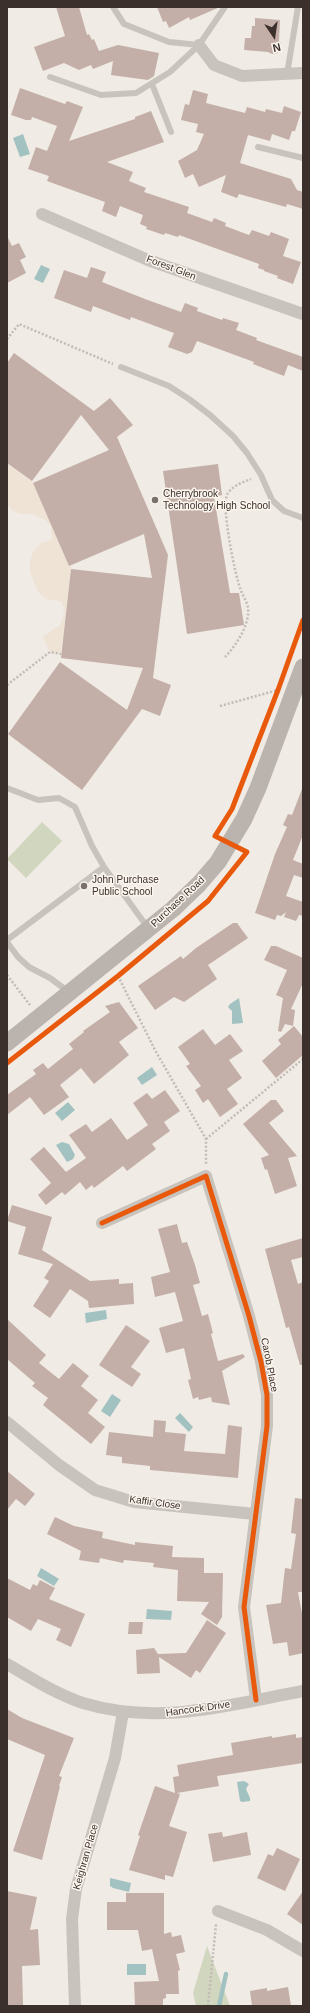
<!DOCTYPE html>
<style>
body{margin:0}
#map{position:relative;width:310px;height:2013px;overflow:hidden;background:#f0ebe5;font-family:Helvetica,sans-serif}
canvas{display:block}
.frame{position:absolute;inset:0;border:8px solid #3b302b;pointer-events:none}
.north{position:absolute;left:254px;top:16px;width:40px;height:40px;-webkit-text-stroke:3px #fbf5ee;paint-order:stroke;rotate:167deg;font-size:11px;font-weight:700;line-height:16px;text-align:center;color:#3b302b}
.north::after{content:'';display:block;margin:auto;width:14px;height:18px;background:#3b302b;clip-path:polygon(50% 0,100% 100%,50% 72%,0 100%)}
</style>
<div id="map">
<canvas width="310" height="2013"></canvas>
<div class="frame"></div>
<div class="north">N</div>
</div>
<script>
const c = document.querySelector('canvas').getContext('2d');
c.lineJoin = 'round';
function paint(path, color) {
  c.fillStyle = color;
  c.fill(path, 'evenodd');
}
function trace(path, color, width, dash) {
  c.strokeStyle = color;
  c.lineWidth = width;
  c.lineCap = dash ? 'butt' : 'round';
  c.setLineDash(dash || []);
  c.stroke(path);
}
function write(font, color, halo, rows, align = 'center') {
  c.font = font + ' Helvetica,sans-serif';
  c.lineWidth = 3;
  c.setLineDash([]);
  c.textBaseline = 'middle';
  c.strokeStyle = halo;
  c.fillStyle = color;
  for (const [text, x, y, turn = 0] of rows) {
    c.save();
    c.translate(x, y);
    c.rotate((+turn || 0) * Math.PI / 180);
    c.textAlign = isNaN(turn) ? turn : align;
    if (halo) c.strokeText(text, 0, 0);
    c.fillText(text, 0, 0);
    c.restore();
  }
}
const green = new Path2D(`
 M42 822 62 841 26 878 7 859Z
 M207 1946 230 2006H196L193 1993Z`);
const plaza = new Path2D(`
 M7 463 33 483 71 569 61 654 50 652 43 637 49 632 59 626 63 618 64 608 61 601 46 599 38 592 30 572V561L33 552 41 543 52 540 51 526 45 520 32 514H20L12 510 7 504Z`);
const water = new Path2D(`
 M23 134 30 154 20 157 13 138Z
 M41 265 50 269 43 283 34 279Z
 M239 998 243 1023 232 1024V1011L228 1007 230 1004Z
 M152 1067 157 1075 142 1085 137 1078Z
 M68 1102 75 1110 62 1121 55 1113Z
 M62 1142 69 1144 75 1155 73 1159 67 1162 56 1145Z
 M106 1310 107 1319 86 1323 85 1313Z
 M112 1394 121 1400 110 1417 101 1411Z
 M180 1413 193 1427 189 1432 175 1418Z
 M41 1568 59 1579 54 1586 37 1576Z
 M147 1609 172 1611 171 1620 146 1619Z
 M244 1781 249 1784 246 1789 250 1798V1801L242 1802 240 1801 237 1782Z
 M110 1878 131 1883 129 1892 113 1888 110 1886Z
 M127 1964H146V1975H127Z`);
const stream = new Path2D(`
 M219 2006 226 1974`);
const building = new Path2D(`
 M56 7H79L87 35 89 34 92 40 94 39 99 51 118 45 159 53 154 76 148 80 111 75 113 61 93 69 91 65 79 70 64 63 43 71 34 47 65 36Z
 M157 7H220L190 20 189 17 169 28 166 21 163 22Z
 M255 18 280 20 279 41 281 43V49L278 53 272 54 268 52 244 50 245 38H251L252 26H255Z
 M20 88 65 104 67 101 83 107 69 141 135 119V117L151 111 164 142 107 162 133 172 129 181 146 188 144 192 189 207 187 213 212 222 214 218 226 223 225 226 249 235 252 230 269 236 271 232 289 239 283 256 301 262 293 284 277 278 278 276 264 271V270L258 268 259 264 179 235 178 237 165 233 164 235 146 229 147 227 140 224 143 215 120 206 116 217 102 211 105 202 47 181 49 176 28 169 36 147 47 151 57 126 32 117 31 120H26L11 115Z
 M193 90 208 94 206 103 245 113 247 107 265 112 266 109 282 113 284 106 301 112 295 131H292L289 140 272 134 270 141 248 135 240 163 291 179 297 190 303 192V209L287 204 286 207 239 194 237 198 221 192 226 175 199 187 193 174 185 178 178 161 197 150 204 134 196 132 198 124 181 120 185 104 189 105Z
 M7 236 12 246 19 243 26 257 20 260 26 273 7 283Z
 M91 267 106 272 102 282 145 299 181 312 185 303 198 308 197 311 222 320 223 318 239 323 236 330 257 338 256 340 303 357V371L288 365 284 376 253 364 254 362 197 341 192 352 187 354 168 347 174 333 131 317 130 320 93 306 91 312 54 298 64 270 87 278Z
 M14 353 94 411 110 398 133 425 117 437 168 555 153 678 171 685 160 716 142 709 82 790 8 734 60 662 127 710 143 668 61 658 71 569 152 578 144 534 69 566 33 483 109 450 81 415 32 481 7 463V363Z
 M218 464 222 495 214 497 230 593H239L244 625 187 634 163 471Z
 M302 789 303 835 293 860 303 864V878L294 875 286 896 303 902V916L299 915 296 921 284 917 286 912 281 916 277 915 275 920 255 913 275 854 287 827 283 825 288 814 292 815Z
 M233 923H237L248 938 208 965 217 979 184 1002 174 997 155 1010 138 986 181 956 183 959 196 948Z
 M271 946H276L303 958V983L291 1009 295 1010 293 1026 285 1024 281 1032 278 1031 283 998 276 995 287 970 264 960Z
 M119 1002 138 1028 119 1042 129 1055 94 1084 81 1068 60 1085 69 1097 44 1115 30 1097 7 1115V1095L36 1074 33 1070 43 1063 48 1069 73 1049 69 1044 84 1032 83 1031 110 1012 105 1006Z
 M294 1026 303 1037V1055L276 1078 262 1061 281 1044 278 1040Z
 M203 1029 215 1045 230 1034 243 1051 229 1060 242 1078 227 1089 238 1104 220 1117 208 1099 203 1103 195 1090 201 1086 186 1066 190 1064 178 1047Z
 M165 1090 180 1111 164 1122 170 1131 152 1144 156 1149 127 1171 123 1166 94 1188 92 1185 86 1190 80 1182 65 1195 62 1192 46 1205 38 1195 51 1183 30 1159 44 1147 66 1172 86 1158 69 1135 86 1124 92 1132 111 1118 127 1140 148 1125 133 1103 147 1093 152 1099Z
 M271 1100H276L284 1111 269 1123 297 1156 288 1158 297 1186 275 1194 267 1169 265 1170 261 1158 269 1155 243 1124Z
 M12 1205 52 1217 42 1250 90 1281 119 1279V1284L133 1283 134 1304 89 1308 88 1301 70 1289 50 1318 33 1306 49 1281 44 1278 53 1264 18 1254 26 1227 7 1221Z
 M177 1224 182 1243 187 1242 195 1265 200 1283 193 1285 202 1316 208 1314 213 1333 211 1334 218 1361 243 1354 245 1357 222 1371 230 1405 212 1402 211 1397 199 1400 198 1397 193 1399 188 1380 191 1379 184 1348 166 1353 159 1328 183 1321 175 1292 155 1297 151 1277 170 1272 158 1229Z
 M303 1238V1257L291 1260 298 1284 303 1282V1365H300L289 1327 286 1328 265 1249Z
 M7 1319 46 1355 39 1363 59 1379 73 1363 89 1376 81 1386 98 1400 88 1413 105 1427 91 1444 43 1405 48 1398 32 1386 35 1383 7 1359Z
 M126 1325 150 1341 131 1367 141 1374 132 1387 99 1365Z
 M154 1420 166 1421 165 1432 186 1434 184 1451 225 1454 228 1425 242 1427 238 1478 150 1470V1466L122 1463V1457L106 1455 109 1432 153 1437Z
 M7 1471 35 1494 25 1506 16 1499 7 1510Z
 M295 1498 303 1499V1592H298L303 1619V1653L289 1656 287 1642 273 1644 266 1605 281 1603 285 1568 291 1569 296 1534 291 1533Z
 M55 1517 74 1526 103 1532 102 1538 135 1545V1542L173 1546 172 1557 204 1558V1573H223L222 1617 217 1625 201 1614 209 1602 177 1601 178 1570 153 1567 154 1563 124 1560 123 1563 100 1558 99 1563 79 1560 81 1551 47 1534Z
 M7 1578 30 1590 33 1584 37 1586 40 1580 55 1588 49 1599 85 1614 71 1647 56 1640 61 1629 38 1619 31 1631 7 1617Z
 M207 1620 226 1633 200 1673 196 1670 191 1678 159 1657 160 1673 137 1674 136 1650 154 1648 158 1654 186 1653Z
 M129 1622H143L142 1634H128Z
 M7 1709 22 1718 74 1738 59 1776 62 1777 59 1786H60L42 1860 13 1851 45 1755 7 1739Z
 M296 1734V1738L303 1737V1763L217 1776 219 1786 177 1793 180 1794 169 1826 187 1832 173 1877 165 1875V1880L129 1870 140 1836 138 1835 155 1786 175 1793 173 1777 179 1776 177 1765 233 1755 231 1743 272 1736V1738Z
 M222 1832 223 1837 247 1832 251 1855 213 1862 208 1834Z
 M277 1848 300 1859 285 1891 257 1878 268 1854 273 1856Z
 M7 1891 37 1897 30 1930 38 1929 40 1965 22 1966 23 2006H7Z
 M303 1891V1925L287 1914Z
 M126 1893H164V1934L171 1932 172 1937 181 1935 185 1952 176 1954 180 1970 178 1971 179 1994H166V1998L163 1999V2006H135L134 1982 159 1981 152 1949 142 1951 138 1930H107V1902H126Z
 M288 1987 291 2006H252L250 1991 267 1988V1991Z`);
const path = new Path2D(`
 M7 339 19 324 113 364
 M225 657C236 646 250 624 248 608 247 601 242 595 240 588 235 574 220 503 228 493 234 485 243 482 251 479
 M290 657 303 620
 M7 685 50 652 61 654
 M220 706 278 690
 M7 975 30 1005
 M118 976 155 1050 206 1139V1164
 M206 1139 303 1059
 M208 2006 216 1924`);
const service = new Path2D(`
 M113 7 124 24 169 42 199 45
 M287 74 298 7
 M50 77 101 95 136 93 170 72 199 45 225 7
 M152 84 171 132
 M258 147 303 158
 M121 367 169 386 189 399 210 415 233 436 247 453 261 475 272 500 284 511 303 518
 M7 788 38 800 59 798 75 807 92 846 104 867 148 928
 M7 940 104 867
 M7 942 18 957 29 967 50 978 69 992`);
const minor = new Path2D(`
 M199 45 214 65 242 76 303 73
 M42 214 148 260 303 314
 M102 1223 206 1176 249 1316 261 1362 267 1395V1426L244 1607 256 1700
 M7 1422 59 1465 95 1490 134 1502 255 1514
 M7 1664C31 1678 56 1694 83 1703 159 1726 228 1705 303 1691
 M218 1911 267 1930 303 1951
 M75 2006 72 1919 76 1889 115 1758 123 1712`);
const secondary = new Path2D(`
 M7 1043 173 909 199 884 218 862 244 819 258 788 303 667`);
const cycleway = new Path2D(`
 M7 1063 118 976 208 901 247 852 215 836 232 809 278 690 303 620
 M102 1223 206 1176 249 1316 261 1362 267 1395V1426L244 1607 256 1700`);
const markers = [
 [155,500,4,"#7a716c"],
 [84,886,4,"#7a716c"]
];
const streetNames = [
 ["Forest Glen",171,268,21],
 ["Purchase Road",178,902,-43],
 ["Carob Place",269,1365,79],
 ["Kaffir Close",155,1503,8],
 ["Hancock Drive",198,1709,-8],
 ["Keighran Place",86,1857,-74]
];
const poiNames = [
 ["Cherrybrook",163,494],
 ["Technology High School",163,506],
 ["John Purchase",92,880],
 ["Public School",92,892]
];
paint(green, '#d1d6bf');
paint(plaza, '#eee3d5');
paint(water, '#a1c2c1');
trace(stream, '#a1c2c1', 4.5);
paint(building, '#c3afa7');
trace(path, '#c2bbb6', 2.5, [2, 2]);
trace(service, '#c9c3be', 6);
trace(minor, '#c9c3be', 12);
trace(secondary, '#bab3ae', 17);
trace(cycleway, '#e8590c', 5);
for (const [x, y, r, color] of markers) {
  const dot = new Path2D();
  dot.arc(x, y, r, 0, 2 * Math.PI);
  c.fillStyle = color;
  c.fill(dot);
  trace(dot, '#fbf5ee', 1.5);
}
write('10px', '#3b302b', '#fbf5ee', streetNames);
write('10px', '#3b302b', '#fbf5ee', poiNames, 'left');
</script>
